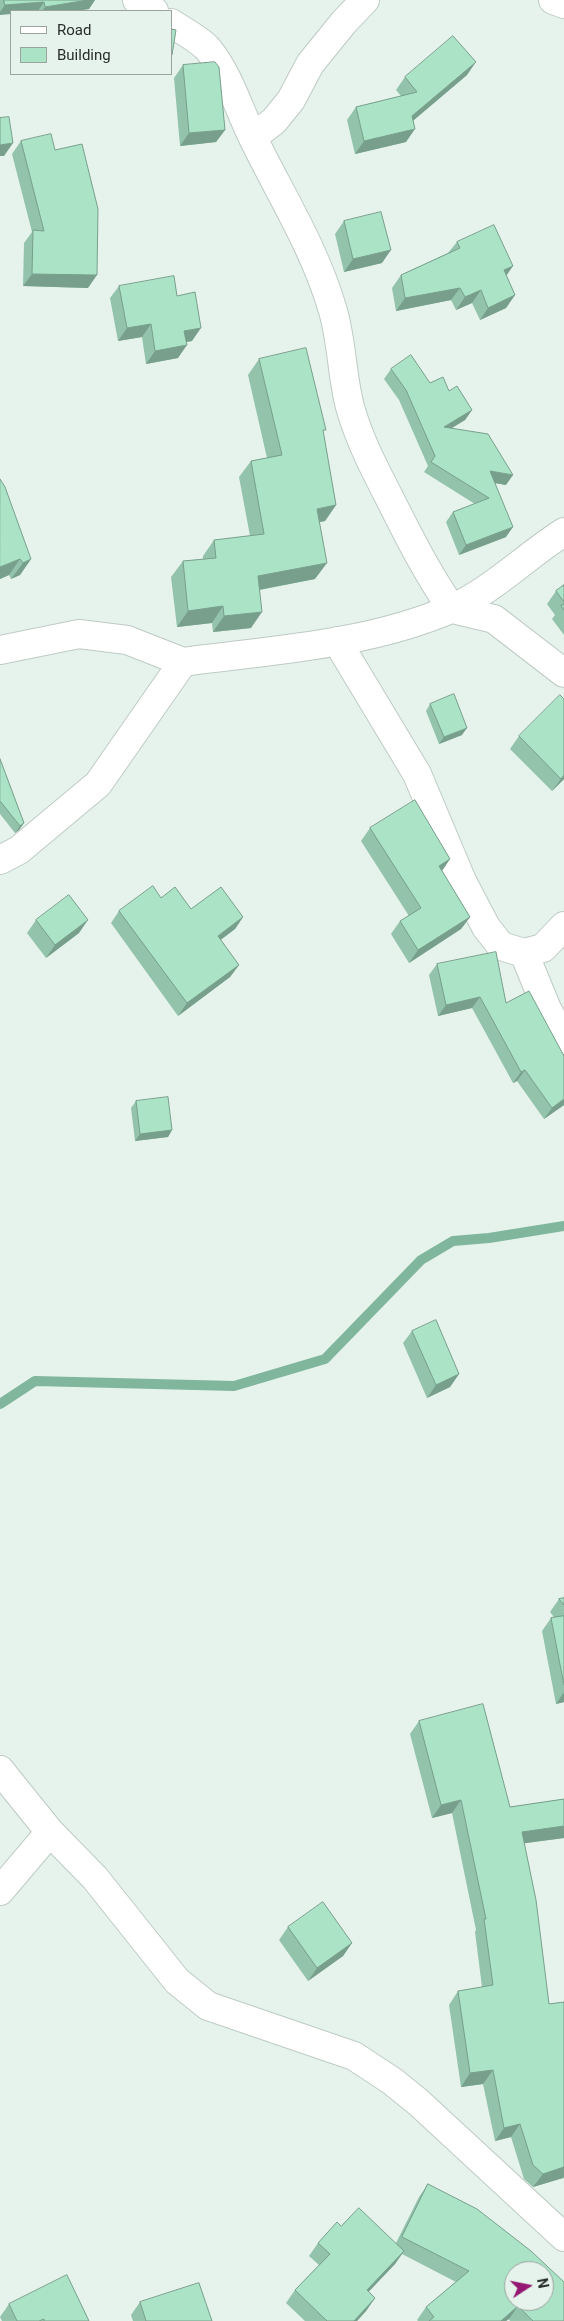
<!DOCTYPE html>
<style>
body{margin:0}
#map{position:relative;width:564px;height:2321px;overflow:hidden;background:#e6f3ec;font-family:Roboto,sans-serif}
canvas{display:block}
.legend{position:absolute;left:10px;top:10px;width:162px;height:65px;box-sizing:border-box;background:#e6f3ec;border:1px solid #9aa49f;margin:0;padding:6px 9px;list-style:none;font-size:15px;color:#292e2b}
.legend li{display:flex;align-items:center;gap:10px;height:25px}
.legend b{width:25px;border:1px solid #9aa49f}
.north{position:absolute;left:504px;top:2261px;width:50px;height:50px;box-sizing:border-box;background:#e6f3ec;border:1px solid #9aa49f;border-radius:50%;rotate:79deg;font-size:14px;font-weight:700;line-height:20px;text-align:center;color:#292e2b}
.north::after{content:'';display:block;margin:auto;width:18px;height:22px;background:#941872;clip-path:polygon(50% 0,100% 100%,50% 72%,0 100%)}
</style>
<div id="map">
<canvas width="564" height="2321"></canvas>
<ul class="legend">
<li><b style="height:6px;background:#fff"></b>Road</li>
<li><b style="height:14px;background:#abe3c7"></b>Building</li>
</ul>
<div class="north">N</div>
</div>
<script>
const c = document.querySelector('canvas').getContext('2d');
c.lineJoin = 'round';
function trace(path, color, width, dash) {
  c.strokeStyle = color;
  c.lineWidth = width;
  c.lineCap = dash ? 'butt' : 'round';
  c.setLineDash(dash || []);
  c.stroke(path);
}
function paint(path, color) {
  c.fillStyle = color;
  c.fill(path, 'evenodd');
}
const stream = new Path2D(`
 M0 1404 35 1381 234 1386 325 1359 421 1260 453 1241 489 1238 564 1226`);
const minor = new Path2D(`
 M137 0 154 11
 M553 0 564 4
 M171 23C183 31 199 39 208 49 229 75 238 107 252 136 280 194 315 248 333 311 342 342 342 377 350 407 359 439 374 468 389 497 408 535 427 573 452 609L494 619 564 673
 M253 137 274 121 291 100 310 64 344 22 365 0
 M337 641 417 774 462 881 486 927 501 946 524 953 543 948 564 926
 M0 650 79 634 127 640 183 662
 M0 860 19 850 98 784 183 662C273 650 367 645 451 609 492 591 526 556 564 532
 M524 953 547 1009 564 1040
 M0 1770 50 1832 95 1878 177 1981 208 2006 354 2056 392 2081 418 2102 564 2237
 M0 1891 50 1832`);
const wall = new Path2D(`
 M0 0H95L89 9 75 11H11L0 15Z
 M183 65 225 130 216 142 180 146 174 78Z
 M467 75 413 121 406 142 355 154 347 120 356 107 401 96 396 90 405 77Z
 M21 141 55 150 88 288 23 286 24 243 32 232 12 154Z
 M344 221 382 263 344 272 335 234Z
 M457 242 513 266 506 275 515 295 506 308 480 320 472 303 456 310 451 300 396 311 392 288 401 275 448 253Z
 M119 286 177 296 192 341 186 342 178 358 146 364 142 337 118 341 110 298Z
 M259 359 323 433 336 505 325 521 320 522 315 579 260 590 251 628 213 632 212 623 177 627 171 577 183 561 203 559V556L214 540 250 536 239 477 251 461 267 458 248 375Z
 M391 369 430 383 449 391 472 410 465 420 452 428 506 485 495 483 506 537 459 555 446 522 453 512 475 504 424 472 428 466 399 400 384 379Z
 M0 479 31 559 20 575 11 579 9 575 0 579Z
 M564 585V635L552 619 555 615 547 604 556 591Z
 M430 704 462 735 439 744 426 711Z
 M519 736 564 779 552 791 510 749Z
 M0 759 24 823 19 830 15 833 0 814Z
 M370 828 450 859 442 871 470 917 461 929 409 963 391 934 400 921 409 916 361 841Z
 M161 898 191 909 243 917 235 929 221 940 239 965 230 977 178 1016 111 923 119 911Z
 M36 920 79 933 46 958 27 933Z
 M437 964 506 1003 564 1056V1105L544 1119 517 1081 513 1083 472 1008 438 1016 429 975Z
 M136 1101 172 1130 168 1137 135 1141 131 1108Z
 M412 1331 459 1374 450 1387 427 1398 403 1343Z
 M564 1598V1702L556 1704 542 1631 551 1618 554 1617 550 1612 559 1599Z
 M419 1721 510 1807 564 1799V1838L524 1843 549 2004 564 2002V2179L563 2178 533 2187 524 2179 511 2137 495 2141 483 2084 461 2087 449 2005 458 1991 482 1987 475 1932 476 1930 452 1813 432 1818 410 1734Z
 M288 1927 352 1943 343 1956 308 1981 279 1940Z
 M428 2184 564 2321H510L509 2319 506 2321H418L417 2320 426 2307 456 2282 402 2254 395 2264 368 2292 375 2298 366 2311 357 2321H305L286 2303 295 2290 319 2265 309 2256 318 2243 341 2226 396 2243 419 2197Z
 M140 2302 212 2321H133L131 2315Z
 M9 2304 89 2321H2L0 2317Z`);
const shadedWall = new Path2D(`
 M88 0H95L89 9 75 11H42L45 7Z
 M44 2 38 11H11V14L0 15V12L5 5Z
 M476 62 467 75 403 129 412 116Z
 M415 129 406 142 355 154 364 141Z
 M225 130 216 142 180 146 189 133Z
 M13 143 4 156H0V145Z
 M391 250 382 263 344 272 353 259Z
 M513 266 504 279V270Z
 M32 274 97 275 88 288 23 286Z
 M460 288 451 300 396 311 405 298Z
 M481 290 472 303 456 310 465 297Z
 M515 295 506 308 480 320 488 308Z
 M151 324 142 337 118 341 127 328Z
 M201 328 192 341 175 344 184 331Z
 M187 345 178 358 146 364 155 351Z
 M472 410 465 420 437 437 444 427Z
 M490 471 513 475 506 485 483 481Z
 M336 505 325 521 306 525 317 509Z
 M513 527 506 537 459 555 466 545Z
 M20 559 9 575 0 579V567Z
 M31 559 20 575 11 579 23 563Z
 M327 563 315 579 247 592 258 576Z
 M223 606 212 623 177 627 188 611Z
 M262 612 251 628 213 632 224 616Z
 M467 728 462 735 439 744 444 737Z
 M564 775V779L552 791Z
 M24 823 19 830 15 833 20 826Z
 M450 859 441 872 439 866Z
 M243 917 235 929 209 948 218 936Z
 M470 917 461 929 409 963 418 950Z
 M88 920 79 933 46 958 55 945Z
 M239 965 230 977 178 1016 187 1003Z
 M480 997 472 1008 438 1016 446 1005Z
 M525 1070 517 1081 513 1083 521 1072Z
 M564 1099V1105L544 1119 552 1108Z
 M172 1130 168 1137 135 1141 140 1134Z
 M459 1374 450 1387 427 1398 436 1385Z
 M564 1692V1702L556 1704Z
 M461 1800 452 1813 432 1818 441 1805Z
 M564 1826V1838L512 1845 522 1832Z
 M352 1943 343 1956 308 1981 317 1968Z
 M493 2070 483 2084 461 2087 470 2073Z
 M520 2124 511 2137 495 2141 504 2128Z
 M564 2167V2176L563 2178 533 2187 543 2174Z
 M404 2251 395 2264 358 2303 367 2290Z
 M375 2298 366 2311 357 2321H354Z
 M518 2306 509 2319 506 2321H501Z`);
const building = new Path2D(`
 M4 0H88L45 7 44 2 5 5Z
 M171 29 176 30 172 55H171Z
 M453 36 476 62 412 116 415 129 364 141 356 107 417 92 405 77Z
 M215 62 219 67 225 130 189 133 183 65Z
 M9 117 13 143 0 145V118Z
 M51 134 55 150 82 144 98 209 97 275 32 274 33 230 44 231 21 141Z
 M381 212 391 250 353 259 344 221Z
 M494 225 513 266 504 270 515 295 488 308 481 290 465 297 460 288 405 298 401 275 460 248 457 242Z
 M174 276 177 296 195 292 201 328 184 331 187 345 155 351 151 324 127 328 119 286Z
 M306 348 326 430H323L336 505 317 509 327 563 258 576 262 612 224 616 223 606 188 611 183 561 216 558 214 540 264 534 251 461 282 455 259 359Z
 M411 355 430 383 443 377 449 391 457 386 472 410 444 427 488 434 513 475 490 471 513 527 466 545 453 512 489 498 431 462 435 456 406 390 391 369Z
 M0 479 5 487 31 559 23 563 20 559 0 567Z
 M564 585V602L556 591Z
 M564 604V610L561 606Z
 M454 694 467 728 444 737 430 704Z
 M560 695 564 699V775L561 779 519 736Z
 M0 759 24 823 20 826 0 801Z
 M415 800 450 859 439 866 470 917 418 950 400 921 421 908 370 828Z
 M153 886 161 898 175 887 191 909 221 887 243 917 218 936 239 965 187 1003 119 911Z
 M69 895 88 920 55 945 36 920Z
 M496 952 506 1003 529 991 564 1056V1099L552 1108 525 1070 521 1072 480 997 446 1005 437 964Z
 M168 1097 172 1130 140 1134 136 1101Z
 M436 1320 459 1374 436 1385 412 1331Z
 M564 1598V1605L559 1599Z
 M564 1616V1685L551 1618Z
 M483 1704 510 1807 564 1799V1826L522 1832 536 1900 549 2004 564 2002V2167L543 2174 533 2165 520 2124 504 2128 493 2070 470 2073 458 1991 493 1985 484 1919H486L461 1800 441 1805 419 1721Z
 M323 1902 352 1943 317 1968 288 1927Z
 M428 2184 477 2209 531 2251 564 2282V2321H533L518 2306 501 2321H429L434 2317 426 2307 469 2271 402 2237ZM514 2271H544V2301H514Z
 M359 2208 404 2251 367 2290 375 2298 354 2321H327L295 2290 330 2254 318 2243 337 2222 341 2226Z
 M67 2275 89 2321H44V2319L39 2321H17L9 2304Z
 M199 2283 212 2321H146L140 2302Z`);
trace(stream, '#80b69c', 10);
trace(minor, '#becbc4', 30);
trace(minor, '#fff', 28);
paint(wall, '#93c3ab');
paint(shadedWall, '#789f8b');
paint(building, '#abe3c7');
trace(building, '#789f8b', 1);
</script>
